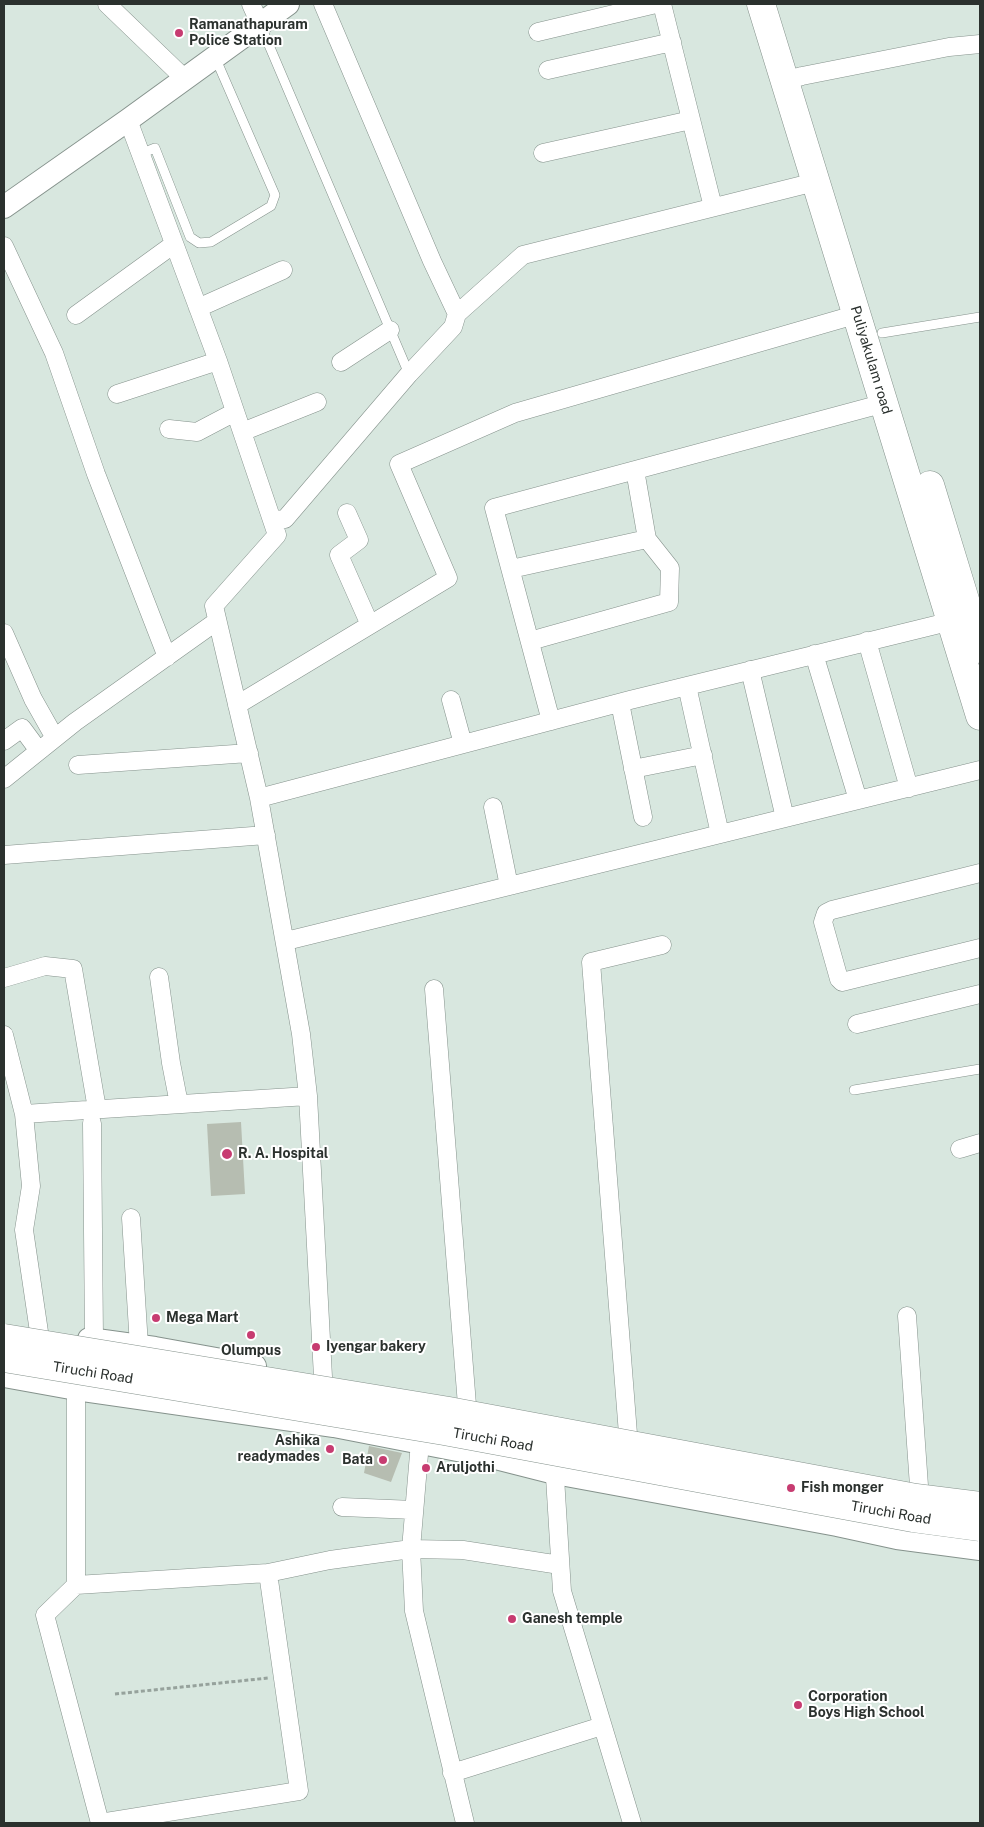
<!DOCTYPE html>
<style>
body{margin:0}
#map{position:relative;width:984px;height:1827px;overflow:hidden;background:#d8e7df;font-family:"Public Sans",sans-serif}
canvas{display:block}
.frame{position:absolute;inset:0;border:5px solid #2b312e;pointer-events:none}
</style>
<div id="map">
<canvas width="984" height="1827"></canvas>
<div class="frame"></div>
</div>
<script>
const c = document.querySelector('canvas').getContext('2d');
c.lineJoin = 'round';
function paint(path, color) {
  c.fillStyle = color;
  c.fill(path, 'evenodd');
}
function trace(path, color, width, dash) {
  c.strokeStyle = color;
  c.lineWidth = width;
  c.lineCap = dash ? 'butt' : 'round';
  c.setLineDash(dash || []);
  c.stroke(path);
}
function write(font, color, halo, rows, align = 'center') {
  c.font = font + ' "Public Sans",sans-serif';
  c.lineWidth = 4;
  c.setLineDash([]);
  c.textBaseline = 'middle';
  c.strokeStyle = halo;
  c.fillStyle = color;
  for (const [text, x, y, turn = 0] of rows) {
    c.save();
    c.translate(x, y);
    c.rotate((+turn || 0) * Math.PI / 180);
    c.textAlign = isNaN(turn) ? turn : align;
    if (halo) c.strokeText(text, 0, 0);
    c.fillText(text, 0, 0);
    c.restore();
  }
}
const building = new Path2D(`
 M241 1122 245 1194 211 1196 207 1124Z
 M369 1446 402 1453 391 1482 364 1473Z`);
const path = new Path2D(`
 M115 1694 268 1678`);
const service = new Path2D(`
 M260 24 409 374
 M140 154 155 148 190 237 199 243 211 242 271 206 275 195 215 57
 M882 333 980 317
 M854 1090 980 1069`);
const minor = new Path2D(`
 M107 4 185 79
 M251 4 260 24
 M323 4 432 261 457 314
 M662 4 713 207
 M538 32 656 4
 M548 70 672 42
 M784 81 802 76 949 47 980 44
 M128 120 218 361 277 535 214 606 259 798 301 1034 308 1096 323 1377
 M543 153 691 120
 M4 246 54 353 96 474 167 657
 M198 308 283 270
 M76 315 174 244
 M341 362 390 330
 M117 394 218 361
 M169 429 197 432 235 412
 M242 432 317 402
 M347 513 359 540 339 555 370 625
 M272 520 285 519 409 374 453 327 457 314 523 255 815 182
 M511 569 647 539
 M4 633 33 699 55 738
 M530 641 669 602 670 568 647 539 635 470
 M867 641 909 788
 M814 654 858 800
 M750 670 785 818
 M687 686 720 834
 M451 700 463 744
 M620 703 643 817
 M237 705 448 578 399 464 515 413 858 314
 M551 721 494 508 885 403
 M4 741 22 728 39 751
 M78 765 249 753
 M633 769 703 755
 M4 779 75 722 217 621
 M259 798 630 700 952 621
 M493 807 509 886
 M4 855 266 835
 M980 873 832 910 826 913 823 922 839 979 842 982 980 948
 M286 941 980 770
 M159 977 171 1063 179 1104
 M4 978 45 966 73 969 97 1109
 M434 989 467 1405
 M857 1024 980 994
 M4 1035 24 1114 31 1186 24 1230 39 1332
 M24 1114 308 1096
 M92 1123 94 1339
 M960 1149 980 1143
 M131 1218 139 1346
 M907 1316 919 1486
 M76 1389V1585L268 1573 330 1560 411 1549 463 1550 560 1565
 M628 1434 591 962 662 945
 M420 1442 411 1549 414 1611 465 1823
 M554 1461 562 1591 632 1823
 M342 1507 414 1510
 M76 1585 45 1615 100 1823
 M452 1773 602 1726
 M100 1823 299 1791 268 1573`);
const tertiary = new Path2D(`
 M4 207 128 120 288 4
 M89 1339 155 1348 255 1366
 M4 1376 76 1389 334 1426 488 1456 555 1473 837 1525 897 1538 980 1549`);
const primary = new Path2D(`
 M761 4 980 716
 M930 485 980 649`);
const trunkBridge = new Path2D(`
 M4 1338 449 1411 916 1498 980 1506
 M4 1358 444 1431 913 1518 980 1527`);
const markers = [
 [179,33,5,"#c73c71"],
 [227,1154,6,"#c73c71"],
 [156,1318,5,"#c73c71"],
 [251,1335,5,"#c73c71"],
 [316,1347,5,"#c73c71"],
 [330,1449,5,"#c73c71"],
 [383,1460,5,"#c73c71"],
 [426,1468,5,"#c73c71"],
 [791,1488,5,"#c73c71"],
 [512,1619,5,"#c73c71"],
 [798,1705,5,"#c73c71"]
];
const poiNames = [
 ["Ramanathapuram",189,25],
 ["Police Station",189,41],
 ["R. A. Hospital",238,1154],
 ["Mega Mart",166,1318],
 ["Iyengar bakery",326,1347],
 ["Olumpus",251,1351,"center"],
 ["Ashika",320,1441,"right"],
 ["readymades",320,1457,"right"],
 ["Bata",373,1460,"right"],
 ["Aruljothi",436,1468],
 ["Fish monger",801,1488],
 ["Ganesh temple",522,1619],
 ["Corporation",808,1697],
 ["Boys High School",808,1713]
];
const streetNames = [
 ["Puliyakulam road",871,360,73],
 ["Tiruchi Road",93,1373,9],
 ["Tiruchi Road",493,1440,10],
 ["Tiruchi Road",891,1513,10]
];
paint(building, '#b6bdb1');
trace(service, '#85928c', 10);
trace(minor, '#85928c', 19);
trace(tertiary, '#85928c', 24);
trace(primary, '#85928c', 29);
trace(path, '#96a29c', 3, [4, 2.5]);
trace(service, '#fff', 9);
trace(minor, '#fff', 18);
trace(tertiary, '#fff', 22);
trace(primary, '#fff', 28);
trace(trunkBridge, '#85928c', 29, []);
trace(trunkBridge, '#fff', 28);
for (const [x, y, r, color] of markers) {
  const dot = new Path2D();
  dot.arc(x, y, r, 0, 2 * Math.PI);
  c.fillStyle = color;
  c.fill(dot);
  trace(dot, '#fff', 2);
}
write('bold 14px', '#2b312e', '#fff', poiNames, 'left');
write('14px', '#2b312e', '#fff', streetNames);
</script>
